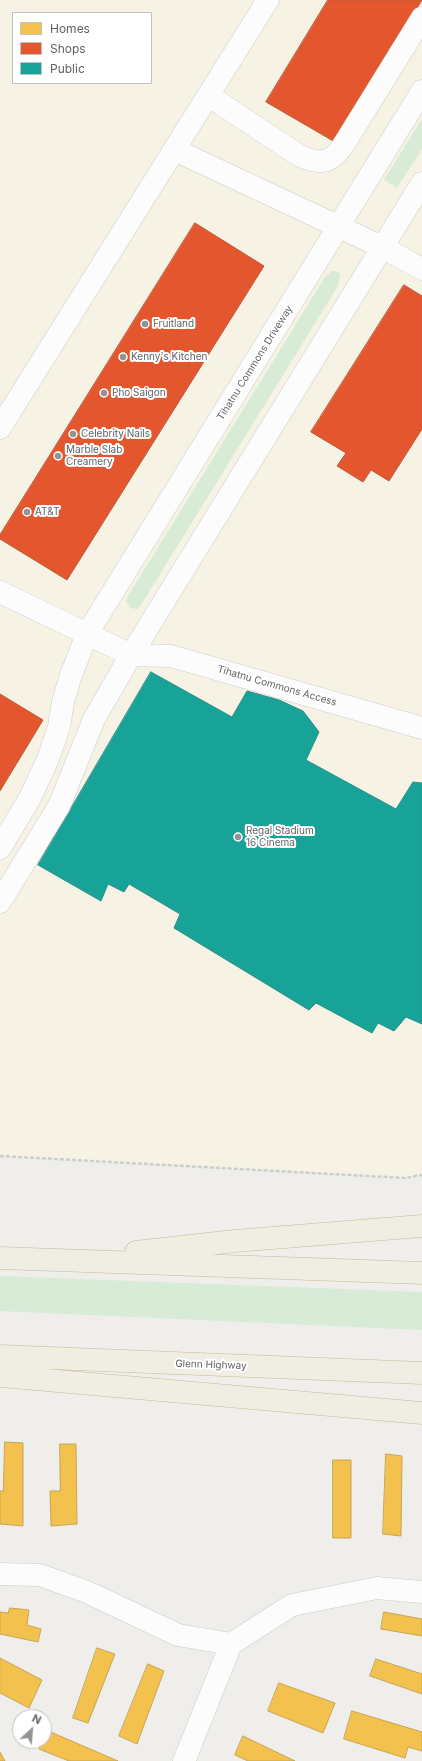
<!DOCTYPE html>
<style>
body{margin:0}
#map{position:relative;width:422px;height:1761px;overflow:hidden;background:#efeeea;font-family:Inter,sans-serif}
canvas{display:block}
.legend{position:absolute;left:12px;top:12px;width:140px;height:72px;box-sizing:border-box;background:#fff;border:1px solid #bfc1c3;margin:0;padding:5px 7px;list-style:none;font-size:12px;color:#5f6368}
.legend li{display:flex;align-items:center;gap:8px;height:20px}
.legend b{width:20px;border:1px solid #bfc1c3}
.north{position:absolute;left:12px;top:1709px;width:40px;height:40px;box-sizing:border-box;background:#fff;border:1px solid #bfc1c3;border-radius:50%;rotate:26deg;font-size:11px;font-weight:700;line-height:16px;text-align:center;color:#5f6368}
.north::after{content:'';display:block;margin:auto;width:14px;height:18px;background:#919496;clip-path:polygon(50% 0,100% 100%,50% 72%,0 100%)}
</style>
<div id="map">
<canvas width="422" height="1761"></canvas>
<ul class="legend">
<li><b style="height:11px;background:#f2c14e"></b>Homes</li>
<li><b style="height:11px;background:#e4572e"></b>Shops</li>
<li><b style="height:11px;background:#17a398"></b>Public</li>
</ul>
<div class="north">N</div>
</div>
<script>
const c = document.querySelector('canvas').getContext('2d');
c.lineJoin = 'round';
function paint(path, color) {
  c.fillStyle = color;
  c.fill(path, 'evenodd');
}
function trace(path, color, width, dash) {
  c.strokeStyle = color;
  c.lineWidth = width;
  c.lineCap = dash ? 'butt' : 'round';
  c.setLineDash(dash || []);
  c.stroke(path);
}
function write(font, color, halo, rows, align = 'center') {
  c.font = font + ' Inter,sans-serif';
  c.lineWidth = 4;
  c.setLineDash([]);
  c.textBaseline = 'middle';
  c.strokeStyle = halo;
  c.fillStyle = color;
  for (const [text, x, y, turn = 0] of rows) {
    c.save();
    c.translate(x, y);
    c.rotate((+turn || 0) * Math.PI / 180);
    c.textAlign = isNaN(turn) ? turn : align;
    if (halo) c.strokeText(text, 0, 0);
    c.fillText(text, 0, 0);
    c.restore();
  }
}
const commercial = new Path2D(`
 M0 0H422V1175L405 1178 0 1156ZM13 13H151V83H13Z`);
const green = new Path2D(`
 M422 119V149L397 188 384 180Z
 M332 271H337L340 275 338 286 141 605 137 609 130 608 126 601 128 596 325 277Z
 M0 1276 422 1292V1330L0 1311Z`);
const homes = new Path2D(`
 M5 1442 23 1443V1526L0 1524V1491H3Z
 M60 1444H76L77 1524 51 1526 50 1491H60Z
 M386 1454 402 1456 401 1536 383 1534Z
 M333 1460H351V1538H333Z
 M10 1608 29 1610 27 1625 41 1629 38 1642 0 1634V1612L8 1613Z
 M384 1612 422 1619V1636L381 1629Z
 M97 1648 115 1654 88 1723 73 1718Z
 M0 1658 42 1680 29 1708 0 1693Z
 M376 1659 422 1674V1694L370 1676Z
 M148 1664 164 1671 137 1744 119 1736Z
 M279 1683 335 1703 323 1733 268 1711Z
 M352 1711 422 1732V1751L408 1747 405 1758 344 1739Z
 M46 1730 118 1761H69L39 1749 42 1741H44Z
 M243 1736 295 1761H248L235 1755Z
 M0 1752 5 1761H0Z`);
const shops = new Path2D(`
 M328 0H422L335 142 266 102Z
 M195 223 264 266 67 580 0 539V535Z
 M404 285 422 296V429L389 481 371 470 363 482 337 466 346 453 311 432Z
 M0 694 43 720 0 791Z`);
const public = new Path2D(`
 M151 672 232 717 247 691 279 700 303 711 319 732 306 760 396 809 413 782 422 783V1024L406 1017 394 1031 378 1023 372 1033 316 1003 309 1010 174 928 180 914 129 884 124 892 108 884 101 901 38 865Z`);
const path = new Path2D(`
 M0 1156 405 1178 422 1175`);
const minor = new Path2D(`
 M209 96 300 156C323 166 333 162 346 141L422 18
 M175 150 382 247 422 269
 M0 428 268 0
 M0 592 131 655 171 656 422 728
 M0 848 30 798 48 759 59 727 63 702 70 678 87 634 422 91
 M0 902 59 806 94 719 131 655 422 183
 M0 1574 40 1575 87 1592 178 1635 231 1644 292 1605 377 1588 422 1592
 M184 1761 231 1644`);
const highway = new Path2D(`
 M136 1252 235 1241 422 1226
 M0 1258 422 1273
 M0 1356 422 1373
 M0 1376 422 1413`);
const markers = [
 [145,324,4,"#919496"],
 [123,357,4,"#919496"],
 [104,393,4,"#919496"],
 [73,434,4,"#919496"],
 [58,456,4,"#919496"],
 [27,512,4,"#919496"],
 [238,837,4,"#919496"]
];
const poiNames = [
 ["Fruitland",153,324],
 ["Kenny's Kitchen",131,357],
 ["Pho Saigon",112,393],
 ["Celebrity Nails",81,434],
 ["Marble Slab",66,450],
 ["Creamery",66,462],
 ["AT&T",35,512],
 ["Regal Stadium",246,831],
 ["16 Cinema",246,843]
];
const streetNames = [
 ["Tihatnu Commons Driveway",255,363,-58],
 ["Tihatnu Commons Access",277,686,16],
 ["Glenn Highway",211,1365,2]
];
paint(commercial, '#f7f3e4');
paint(green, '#d8ebd6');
paint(homes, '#f2c14e');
trace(homes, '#c6a556', 1);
paint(shops, '#e4572e');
trace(shops, '#bc5b3f', 1);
paint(public, '#17a398');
trace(public, '#2d908a', 1);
trace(minor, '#cbcccc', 23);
trace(highway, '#c8b996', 23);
trace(path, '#cacfcc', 2.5, [4, 2]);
trace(minor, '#fdfcfc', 22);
trace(highway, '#f0ede3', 22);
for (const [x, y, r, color] of markers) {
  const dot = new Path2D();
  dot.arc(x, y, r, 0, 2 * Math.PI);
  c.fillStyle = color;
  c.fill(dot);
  trace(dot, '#fff', 1.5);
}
write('10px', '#5f6368', '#fff', poiNames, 'left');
write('10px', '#5f6368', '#fff', streetNames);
</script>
